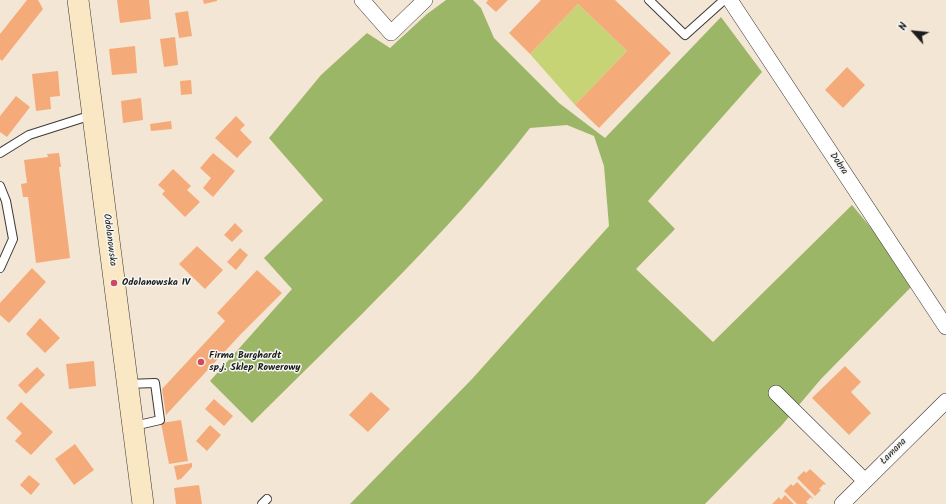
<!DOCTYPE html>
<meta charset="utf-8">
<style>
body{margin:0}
#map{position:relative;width:946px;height:504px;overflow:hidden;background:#f4e6d4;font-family:Kalam,sans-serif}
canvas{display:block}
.north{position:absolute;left:894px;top:12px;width:40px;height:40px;-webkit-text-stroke:3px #f6f6f2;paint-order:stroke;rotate:297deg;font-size:11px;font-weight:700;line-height:16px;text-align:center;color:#1c1c1c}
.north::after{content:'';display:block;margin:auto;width:14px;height:18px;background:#1c1c1c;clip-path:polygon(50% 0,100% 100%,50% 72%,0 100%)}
</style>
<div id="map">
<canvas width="946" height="504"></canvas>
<div class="north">N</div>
</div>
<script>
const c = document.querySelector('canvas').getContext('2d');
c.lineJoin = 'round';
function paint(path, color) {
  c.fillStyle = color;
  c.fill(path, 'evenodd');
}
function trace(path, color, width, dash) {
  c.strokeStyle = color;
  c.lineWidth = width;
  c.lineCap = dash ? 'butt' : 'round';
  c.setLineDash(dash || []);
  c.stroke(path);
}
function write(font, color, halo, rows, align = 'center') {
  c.font = font + ' Kalam,sans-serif';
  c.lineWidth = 3;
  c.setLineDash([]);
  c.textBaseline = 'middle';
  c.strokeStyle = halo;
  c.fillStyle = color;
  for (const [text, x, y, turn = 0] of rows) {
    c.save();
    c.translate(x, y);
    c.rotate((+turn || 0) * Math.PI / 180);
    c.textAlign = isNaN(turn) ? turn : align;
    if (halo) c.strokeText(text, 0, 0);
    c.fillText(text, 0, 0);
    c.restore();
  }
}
const green = new Path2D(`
 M578 4 627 51 575 105 530 54Z`);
const forest = new Path2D(`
 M446 0H473L481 8 494 38 559 103 605 138 721 17 762 72 648 201 675 229 636 269 713 342 852 205 916 282 821 379 782 425 705 504H350L472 379 609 226 604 166 594 136 567 125 530 128C447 235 347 328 252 423L210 381 292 289 264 258 323 200 269 138 321 75 367 33 390 48 427 14Z`);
const building = new Path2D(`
 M27 0H38L43 9 2 61 0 59V34Z
 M117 0H149L151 19 120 23Z
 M203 0H217V1L204 4Z
 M488 0H508L496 12 486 3Z
 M541 0H615L671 53 599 128 575 105 627 51 578 4 530 54 509 33Z
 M188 11 192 36 179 38 175 13Z
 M175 37 178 65 164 67 160 39Z
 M135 46 137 73 112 75 109 49Z
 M847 67 865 85 843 108 825 90Z
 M58 71 60 96 50 97 51 109 36 111 32 74Z
 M191 80 192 94 181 95 180 81Z
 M16 96 30 107 7 137 0 132V116Z
 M141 98 143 120 123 123 121 101Z
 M236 116 245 125 240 130 252 142 237 158 215 138Z
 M171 121 172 129 151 131 150 124Z
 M59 153 61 167H59L70 258 36 263 28 197H23L21 184 27 183 24 160 48 157 47 154Z
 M213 153 235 171 213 197 203 188 211 178 200 168Z
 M173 169 191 186 187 190 200 202 185 217 162 194 165 191 158 185Z
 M235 223 243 231 232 242 224 235Z
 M197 246 223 270 205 289 179 264Z
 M240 248 248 255 236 270 227 262Z
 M32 268 46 282 9 323 0 315V303Z
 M257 270 282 293 240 335 166 415 162 389 225 321 217 313Z
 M40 318 60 338 45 353 26 334Z
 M94 361 96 386 69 389 66 364Z
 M845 366 861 382 851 392 871 413 849 435 812 398Z
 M37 367 45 375 26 394 18 385Z
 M371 392 390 409 368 432 349 415Z
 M214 399 233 416 224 426 205 409Z
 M21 402 53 432 31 455 15 441 22 433 6 418Z
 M181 420 188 461 169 464 161 423Z
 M210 425 221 435 207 451 196 441Z
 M75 444 94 470 74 485 55 459Z
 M192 463V467L181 479 177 480 174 466Z
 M810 469 826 484 825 485 824 484 819 489 821 490 815 496 797 478 804 471 806 473Z
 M29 475 40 484 31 495 20 485Z
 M797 482 813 498 812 499 811 497 806 502 808 504H797L784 491 791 484 793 486Z
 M199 485 202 504H176L174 488Z
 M785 495 794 504H772L779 497 781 500Z`);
const service = new Path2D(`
 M649 0 685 35 724 0
 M0 153 29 135 92 115
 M0 186 6 201 13 239 0 268
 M127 384 155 383 160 420 134 426
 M262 504 267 499`);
const minor = new Path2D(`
 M362 0 391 33 425 0
 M730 0 946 327
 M776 393 865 481
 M842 504 946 401`);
const secondary = new Path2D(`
 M78 0 143 504`);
const markers = [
 [114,283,4,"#d1495b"],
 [201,362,4,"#d1495b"]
];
const streetNames = [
 ["Dobra",838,164,56],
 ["Odolanowska",109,240,83],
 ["Łamana",894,452,-45]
];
const poiNames = [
 ["Odolanowska IV",122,283],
 ["Firma Burghardt",209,356],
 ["sp.j. Sklep Rowerowy",209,368]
];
paint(green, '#c6d476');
paint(forest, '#9cb667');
paint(building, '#f5ab79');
trace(service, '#3c3a38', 10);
trace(minor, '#3c3a38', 16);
trace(secondary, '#3c3a38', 22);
trace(service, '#fff', 8);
trace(minor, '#fff', 15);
trace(secondary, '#fae7c3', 21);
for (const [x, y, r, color] of markers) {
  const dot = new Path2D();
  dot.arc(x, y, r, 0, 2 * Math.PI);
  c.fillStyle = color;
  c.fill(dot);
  trace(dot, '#f6f6f2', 1.5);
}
write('10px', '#1c1c1c', '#f6f6f2', streetNames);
write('bold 10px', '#1c1c1c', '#f6f6f2', poiNames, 'left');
</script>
